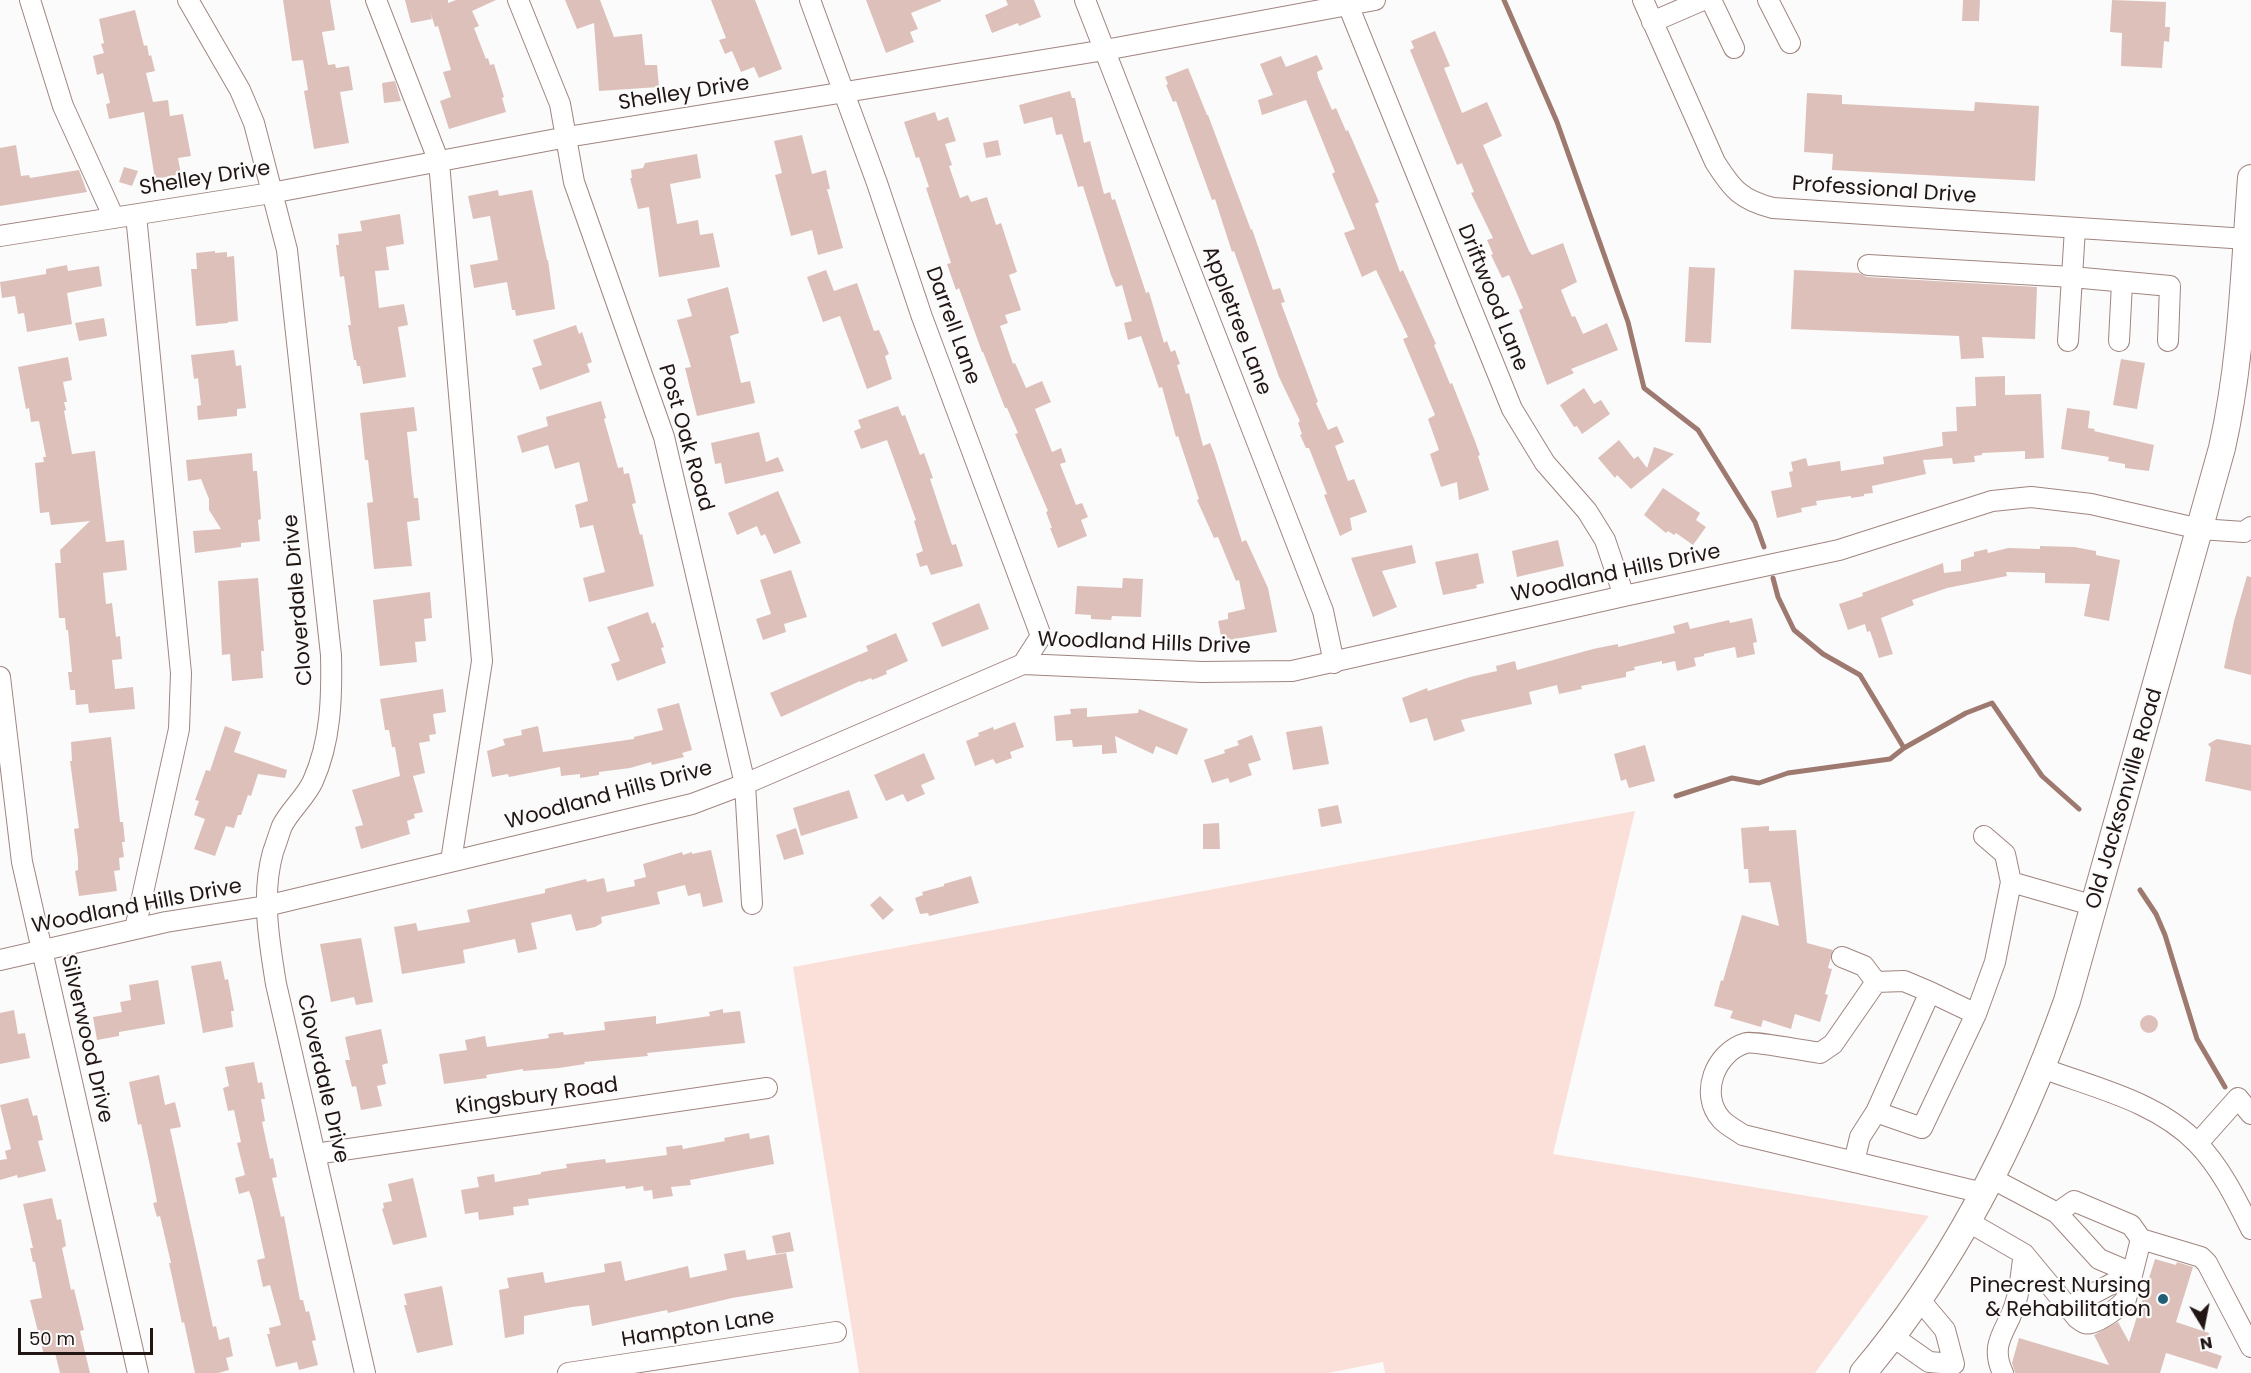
<!DOCTYPE html>
<style>
body{margin:0}
#map{position:relative;width:2251px;height:1373px;overflow:hidden;background:#fbfbfb;font-family:Poppins,sans-serif}
canvas{display:block}
.north{position:absolute;left:2173px;top:1295px;width:60px;height:60px;-webkit-text-stroke:4px #fbfbfb;paint-order:stroke;rotate:170deg;font-size:16px;font-weight:700;line-height:24px;text-align:center;color:#211614}
.north::after{content:'';display:block;margin:auto;width:21px;height:27px;background:#211614;clip-path:polygon(50% 0,100% 100%,50% 72%,0 100%)}
.scale{position:absolute;left:18px;top:1328px;width:135px;height:27px;box-sizing:border-box;border:3px solid #211614;border-top:0;padding-left:8px;font-size:18px;line-height:21px;white-space:nowrap;color:#211614;-webkit-text-stroke:4px #fbfbfb;paint-order:stroke}
</style>
<div id="map">
<canvas width="2251" height="1373"></canvas>
<div class="north">N</div>
<div class="scale">50 m</div>
</div>
<script>
const c = document.querySelector('canvas').getContext('2d');
c.lineJoin = 'round';
function paint(path, color) {
  c.fillStyle = color;
  c.fill(path, 'evenodd');
}
function trace(path, color, width, dash) {
  c.strokeStyle = color;
  c.lineWidth = width;
  c.lineCap = dash ? 'butt' : 'round';
  c.setLineDash(dash || []);
  c.stroke(path);
}
function write(font, color, halo, rows, align = 'center') {
  c.font = font + ' Poppins,sans-serif';
  c.lineWidth = 4.5;
  c.setLineDash([]);
  c.textBaseline = 'middle';
  c.strokeStyle = halo;
  c.fillStyle = color;
  for (const [text, x, y, turn = 0] of rows) {
    c.save();
    c.translate(x, y);
    c.rotate((+turn || 0) * Math.PI / 180);
    c.textAlign = isNaN(turn) ? turn : align;
    if (halo) c.strokeText(text, 0, 0);
    c.fillText(text, 0, 0);
    c.restore();
  }
}
const green = new Path2D(`
 M1635 811 1553 1154 1929 1216 1815 1373H1385L1383 1362 1328 1373H859L793 967Z`);
const stream = new Path2D(`
 M1504 0 1557 122 1628 322 1644 388 1698 430 1755 522 1764 547
 M1773 578 1778 597 1794 630 1823 654 1860 675 1904 748 1966 713 1992 703 2042 776 2079 809
 M1676 796 1732 778 1759 783 1788 773 1890 759 1904 748
 M2140 890 2156 914 2165 935 2197 1039 2225 1087`);
const building = new Path2D(`
 M283 0H330L335 30 322 32 328 65 335 64 336 68 349 66 353 90 340 92 349 143 314 149 304 91 308 90 303 60 292 61Z
 M405 0H448V3L456 0H496L472 11 479 26 474 28 486 59 488 58 490 65 494 64 504 97 502 98 506 112 449 129 440 101 451 97 443 72 451 70 438 26 435 27 430 11 432 19 411 23Z
 M565 0H600L614 37 642 34 645 65H657L659 87 599 91 594 23 577 29Z
 M711 0H755L782 69 759 78 754 67 741 72 732 51 725 54 719 40 726 38Z
 M866 0H941V1L911 13 918 29 910 32 914 42 886 53Z
 M1006 0H1034L1041 17 1019 26 1018 23 992 33 985 15 1008 5Z
 M1963 0H1980L1979 21H1962Z
 M2112 0 2166 2 2165 27H2170L2169 42 2164 41 2162 68 2121 66 2122 33 2110 32Z
 M135 10 144 46 147 45 149 56 151 55 155 71 146 73 153 102 168 100 170 116 183 114 191 156 178 158 181 174 155 179 144 112 109 119 106 104 110 103 103 73 97 75 93 56 104 53 101 44 104 43 99 19Z
 M1435 31 1450 66 1444 68 1462 113 1487 102 1502 136 1483 145 1529 251 1532 255 1563 243 1577 282 1561 290 1572 317 1575 316 1583 334 1607 323 1618 350 1571 369 1574 373 1547 385 1519 310 1523 308 1509 275 1502 278 1491 255 1493 254 1487 240 1493 238 1471 193 1474 192 1462 163 1457 165 1410 50 1414 48 1411 41Z
 M1317 55 1323 69 1317 72 1318 77 1332 110 1336 108 1346 131 1348 130 1379 202 1375 204 1400 272 1403 270 1436 344 1434 345 1450 384 1452 383 1475 441 1480 455 1478 456 1489 490 1459 500 1457 482 1441 487 1430 454 1439 450 1428 419 1435 415 1403 339 1408 337 1376 270 1362 277 1344 233 1355 229 1332 174 1335 172 1306 100 1262 115 1258 100 1273 95 1260 64 1281 56 1286 67Z
 M1188 68 1207 115H1208L1251 230 1252 229 1273 290 1280 288 1285 302 1281 303 1318 402 1316 403 1328 430 1337 426 1344 442 1335 446 1348 481 1354 479 1367 512 1350 518 1352 530 1340 536 1324 495 1327 494 1309 448H1306L1300 435 1302 434 1298 423 1300 421 1279 377 1234 251 1232 252 1215 199 1212 200 1176 101 1173 102 1166 85 1168 84 1165 77Z
 M395 81 401 101 384 103 382 83Z
 M1070 91 1072 98H1075L1084 143 1090 141 1104 194 1110 192 1112 200 1115 199 1146 293 1149 292 1164 343 1167 341 1171 352 1175 350 1180 364 1177 365 1186 394 1189 393 1203 446 1210 443 1214 453 1242 542 1246 540 1268 588 1277 632 1222 641 1218 621 1228 619V613L1245 609 1239 580 1236 581 1218 537 1214 538 1197 500 1199 499 1178 436 1176 437 1162 387 1159 388 1141 336 1128 340 1124 323 1132 321 1122 285 1116 287 1111 275 1083 186 1078 187 1062 134 1056 135 1052 117 1024 124 1019 105Z
 M1807 93 1842 95V104L1974 111 1975 102 2039 106 2035 181 1832 170 1833 154 1804 152Z
 M935 112 938 121 948 117 956 141 945 144 952 165 949 166 960 198 968 195 971 202 987 197 996 225 1001 223 1017 272 1009 275 1021 310 1005 315 1008 323 1000 326 1013 364 1015 363 1026 388 1042 381 1051 402 1035 409 1052 452 1061 448 1066 462 1060 464 1076 505 1082 503 1088 517 1081 520 1087 536 1058 548 1050 528H1052L1046 512 1048 511 1015 434 1018 433 1007 408H1005L983 352H982L959 288 956 290 947 264 951 263 926 188 929 187 919 157 916 158 904 122Z
 M802 135 812 174 826 170 830 189H827L843 248 818 255 812 230 791 236 775 175 782 173 774 141Z
 M998 140 1001 155 986 158 983 143Z
 M16 145 21 176 29 175 30 178 79 170 87 192 0 206V148Z
 M697 154 701 178 670 184 677 224 698 220 700 235 713 233 720 267 659 277 649 207 638 209 630 178H632L631 170 643 168 645 163Z
 M124 167 138 171 132 186 119 182Z
 M498 190 499 196 532 190 547 260H548L555 309 516 316 515 310H512L507 282 474 288 470 265 498 260 490 216 473 219 468 196Z
 M400 214 404 244 386 247 389 270 375 271 379 308 404 304 408 325 398 327 406 377 363 384 360 366H357L356 360H354L348 325H351L344 276 340 277 336 245H339L338 234 362 231 360 221Z
 M215 251V253L227 252V257L234 256 238 321 228 322V323L196 326 191 269H197L196 253Z
 M67 265 68 271 99 266 102 286 67 293 72 324 27 332 24 313 18 314 15 296 2 298 0 282 46 274V269Z
 M1689 267 1715 268 1711 343 1685 342Z
 M826 270 834 291 857 283 874 331 879 330 889 354 885 356 892 379 867 389 840 316 823 322 807 277Z
 M1794 270 1859 273 1867 277 2037 287 2035 339 1982 337 1984 358 1961 359 1959 336 1791 329Z
 M728 287 739 333 730 336 741 383 750 381 755 403 697 416 685 368 691 367 677 320 692 316 687 299Z
 M104 318 107 336 79 341 75 323Z
 M576 325 579 334 582 332 592 362 587 364 590 372 540 390 532 368 542 365 533 340Z
 M234 350 236 366 241 365 246 408 237 409V416L198 420 197 406 201 405 198 378 194 379 191 355Z
 M68 357 72 380 63 382 67 402H64L66 410 64 411 72 454 95 451 106 542 124 540 127 570 103 573 106 604 112 603 116 637 120 636 122 659 112 660 115 689 133 687 135 709 89 713 88 704 76 705 75 690H70L68 672H72L68 630H66L65 618H59L55 563H61L60 550 90 521 51 525 49 512 40 513 35 463 44 462 43 457H46L39 421 31 422 29 408 26 409 18 367Z
 M2121 359 2145 363 2137 409 2113 405Z
 M2005 376V395L2041 394 2044 458 2025 459V451L1982 453V455L1974 456 1975 462 1953 464 1952 458 1923 460 1926 474 1872 486 1873 493 1864 494V496L1851 498V496L1816 501 1817 505 1801 508 1802 512 1777 518 1771 491 1792 487 1789 472 1793 471 1791 462 1806 458 1808 466 1840 461 1841 471 1884 464 1883 457 1943 446 1942 432 1957 431 1956 407 1976 406 1975 377Z
 M1584 388 1594 404 1601 400 1610 414 1582 434 1577 426 1574 427 1560 405Z
 M601 401 606 418 604 419 618 468 623 467 624 474 629 473 636 503 632 504 640 535 642 534 654 586 589 602 583 578 605 572 593 525 580 528 575 505 588 501 579 462 555 469 548 445 522 453 517 436 548 426 546 417Z
 M898 406 902 416 905 415 920 455 924 453 933 478 930 479 952 545 956 544 963 566 931 575 927 565 920 567 916 554 923 551 914 521 916 520 887 440 861 449 854 431 861 428 858 420Z
 M414 407 417 431 407 432 414 498H418L420 520 407 522 412 566 374 569 367 503 373 502 368 460H365L360 413Z
 M2067 408 2090 411 2088 428 2095 429 2094 431 2154 445 2149 471 2125 468V464L2108 461 2109 457 2061 449Z
 M759 432 766 462 778 457 784 471 725 484 721 463 715 464 711 443Z
 M1619 440 1634 459 1638 456 1647 468 1654 447 1674 454 1631 489 1617 475 1615 478 1598 458Z
 M252 453 253 471H257L260 506 261 519 258 520 260 541 241 543V547L195 553 193 531 221 529 209 510V499L201 479 188 481 186 460Z
 M1663 488 1700 513 1696 520 1706 527 1693 545 1676 533 1674 535 1668 531 1666 533 1644 515Z
 M778 491 801 543 774 554 765 534 761 536 757 526 737 535 728 513Z
 M1558 540 1564 566 1517 577 1512 551Z
 M1412 545 1416 563 1382 571 1397 607 1373 617 1351 558Z
 M2040 546 2074 547 2096 551V555L2120 560 2109 621 2084 616 2090 584 2045 583V573L2006 572 2007 576 1947 588 1912 600 1914 605 1881 618 1893 654 1879 658 1870 631 1867 632 1865 624 1848 630 1839 604 1863 596 1862 593 1943 563 1944 573 1961 571V560L1974 556V552L1987 549 1988 553 2008 548 2040 549Z
 M1478 553 1484 583 1476 585 1477 588 1443 595 1435 562Z
 M791 570 807 617 784 624 786 632 763 640 756 619 771 614 760 580Z
 M2247 576 2251 577V675L2224 668 2234 621Z
 M258 578 264 651H261L263 678 232 681 230 654 222 655 218 581Z
 M1123 578 1143 579 1141 617 1112 616 1111 620 1091 619V615L1075 614 1077 586 1122 588Z
 M430 592 432 618 424 619 426 641 415 642 417 662 380 666 373 600Z
 M979 603 989 629 942 647 932 623Z
 M648 612 652 624 655 622 664 647 661 648 666 663 617 681 611 664 620 661 607 627Z
 M1752 618 1757 642 1753 643 1755 654 1737 658 1735 647 1704 654V656L1694 658 1696 666 1677 671 1675 661 1662 664V661L1634 667 1635 670 1626 672V677L1581 686 1582 689 1559 694 1557 685 1529 692 1532 704 1461 720 1465 731 1434 741 1427 718 1410 723 1402 698 1427 688 1428 691 1470 677 1497 671 1496 666 1515 661 1517 670 1593 649 1618 644V647L1675 633 1673 626 1688 622 1690 629 1729 620 1730 623Z
 M896 633 908 661 886 671 887 674 872 680 871 678 861 682 860 681 781 717 770 693 868 651 866 646Z
 M443 689 446 712 433 714 436 734 429 735 430 741 419 743 425 773 413 776 423 812 414 814 415 818 407 821 410 834 361 849 355 827 363 825 352 790 400 776 395 747H392L389 730H385L380 699Z
 M679 703 692 750 682 753 684 757 652 765 651 762 630 768 599 772V775L580 778V774L561 776 560 767 509 777 508 774 492 777 487 751 505 745 503 739 522 735 521 730 538 726 543 752 634 739V737L663 730 657 709Z
 M1087 708V717L1138 713 1139 709 1188 729 1177 755 1156 746 1153 754 1115 736 1117 753 1102 754V745L1073 747 1072 740 1056 741 1054 716 1071 714 1070 709Z
 M1015 722 1024 747 1010 752 1012 758 996 764 993 759 975 766 966 741 979 736 978 733 993 727 994 730Z
 M225 726 241 732 234 752 287 770 285 778 258 774 251 796 248 795 241 815H238L234 828 226 826 215 856 194 849 205 819 194 815 199 801 195 800 206 770 210 771Z
 M1322 726 1329 764 1293 770 1286 732Z
 M1252 735 1261 760 1248 764 1252 775 1230 783 1228 778 1212 783 1204 760 1225 753 1224 750 1239 745 1237 741Z
 M111 737 120 822H123L125 842H122L124 857 119 858 120 870 114 871 117 891 79 896 75 871 78 870V859L74 829 79 828 70 761H72L71 742Z
 M2217 739 2251 745V791L2205 781 2211 748 2208 744Z
 M1645 745 1655 781 1629 788 1626 779 1621 781 1614 754Z
 M924 753 935 779 921 785 925 794 907 802 903 794 886 801 874 775Z
 M849 790 858 818 801 836 793 808Z
 M1338 805 1342 823 1321 827 1318 809Z
 M1219 823 1220 849H1203V824Z
 M1769 826V831L1796 830 1807 943 1833 950 1828 968 1832 969 1825 994 1828 995 1820 1022 1795 1014 1791 1029 1763 1020 1761 1027 1730 1018 1733 1011 1714 1006 1721 980 1723 981 1742 915 1779 926 1770 882 1749 883 1748 869H1744L1741 828Z
 M796 828 804 854 784 860 776 835Z
 M711 850 723 902 703 907 700 893 688 896 685 885 657 892 660 904 601 917 602 923 595 927 576 931 571 914 531 923 537 949 518 953 515 939 463 950 465 963 402 974 394 927 416 923 418 931 470 922 467 910 545 893V889L586 879 587 882 604 878 607 892 635 886 634 880 646 877 643 864 682 852 683 855 692 852V854Z
 M971 876 979 903 929 916 928 913 920 914 915 898 923 895 922 892 944 886V884Z
 M880 896 894 910 883 920 870 905Z
 M361 938 373 1002 356 1005 354 997 331 1002 320 944Z
 M221 961 225 980 228 979 234 1011H231L233 1027 203 1033 191 966Z
 M158 980 165 1024 119 1032V1036L97 1040 93 1017 122 1012 120 1002 131 1000 129 985Z
 M723 1009V1013L740 1011 745 1043 647 1053 648 1056 584 1062 585 1064 559 1068 523 1071V1069L486 1075 487 1078 444 1084 439 1054 467 1050 465 1040 485 1036 487 1047 549 1038 548 1034 563 1032 564 1035 605 1030 604 1022 656 1016V1024L710 1016 709 1012Z
 M14 1010 18 1034 25 1033 30 1058 0 1064V1013Z
 M2140 1024a9 9 0 1 1 18 0a9 9 0 1 1-18 0Z
 M381 1029 388 1063 382 1065 386 1084 377 1086 382 1106 361 1110 356 1086 352 1087 345 1060H350L345 1037Z
 M254 1062 258 1083 262 1082 265 1099H261L265 1121 262 1122 270 1159 273 1158 277 1177 272 1178 281 1217 284 1216 300 1300H303L306 1312 309 1311 316 1340 312 1341 318 1365 299 1370 297 1362 276 1367 267 1334H270L269 1328 281 1325 270 1285 263 1287 257 1260 265 1258 252 1199 249 1191 239 1194 235 1178 245 1175 237 1143 241 1142 234 1110 228 1111 223 1088 229 1086 225 1067Z
 M159 1075 165 1105 175 1102 181 1127 170 1129 213 1327 216 1326 219 1340 229 1337 233 1356 226 1358 229 1370 218 1373H195L184 1322 182 1323 169 1263H171L160 1216 157 1217 153 1203 157 1202 150 1166 141 1124 138 1125 129 1082Z
 M28 1098 33 1116 37 1115 43 1140 38 1141 46 1171 18 1178 17 1175 0 1180V1160L7 1159 5 1151 11 1149 0 1105Z
 M749 1133 750 1139 769 1135 774 1164 690 1180 691 1185 671 1187 673 1196 653 1199 652 1190 644 1191 643 1186 626 1189 625 1186 528 1199 529 1205 513 1207 514 1215 479 1220 478 1212 465 1214 461 1190 479 1187 477 1177 494 1174 495 1182 541 1174V1172L567 1168 566 1164 605 1159 606 1163 667 1155 666 1147 682 1145 683 1149 725 1141 724 1138Z
 M413 1178 427 1237 393 1245 382 1209 384 1208 383 1203 392 1201 388 1184Z
 M52 1198 57 1220 61 1219 66 1246 62 1248 71 1290 74 1289 84 1330 80 1331 90 1373H60L55 1353 44 1355 30 1300 42 1298 35 1262H33L30 1248H33L23 1204Z
 M790 1232 794 1251 776 1254 772 1236Z
 M745 1250 747 1260 786 1253 793 1288 732 1298 668 1313 667 1310 592 1326 589 1305 572 1307 524 1316V1334L505 1338 499 1290 509 1288 507 1278 543 1272 545 1283 605 1272 604 1264 621 1261 625 1281 688 1266 690 1278 727 1270 724 1254Z
 M2155 1259 2176 1265 2177 1262 2193 1267 2176 1322 2209 1333 2204 1350 2222 1356 2217 1369 2166 1353 2160 1373H2015L2012 1363 2019 1338 2109 1365 2094 1335 2118 1322 2129 1342Z
 M442 1286 453 1345 417 1353 404 1305H407L404 1294Z`);
const minor = new Path2D(`
 M30 0 63 106 114 218
 M188 0 240 90 254 123 287 250 331 655C332 697 331 741 313 781 306 797 290 810 282 826 279 834 276 844 273 852 261 895 269 941 276 984L365 1373
 M376 0 439 162 482 661 451 861
 M518 0 560 104 574 182 664 437 745 784 752 904
 M810 0 877 183 922 317 1041 636 1023 664
 M1085 0 1323 611 1334 663
 M1346 0 1512 409 1545 463 1587 511 1605 540 1624 596
 M1643 0 1715 162C1732 189 1741 200 1773 208L2247 239
 M1711 0 1734 48
 M1768 0 1790 43
 M1652 22 1703 0
 M0 236 271 193 567 137 1105 50 1375 0
 M1868 265 2072 277 2075 228
 M2068 341 2072 277 2170 286 2168 341
 M2119 341 2122 283
 M0 677 22 862 138 1373
 M1984 836 2005 854 2011 882 2095 906
 M135 929 179 729 181 673 136 215
 M1842 957 1864 966 1876 982
 M0 960 166 922 266 906 692 804 745 784 1023 664 1202 672 1292 671 1624 596 1839 550 1992 501 2031 497 2091 504 2200 529 2244 532 2251 527
 M1930 992 1904 981 1876 982 1833 1044 1820 1053C1807 1051 1753 1041 1746 1043 1715 1052 1699 1094 1721 1119 1726 1125 1736 1130 1743 1135L1983 1193
 M1976 1014 1930 992 1876 1112 1922 1128 1976 1014 1995 962 2011 882
 M2042 1068C2095 1088 2156 1101 2197 1143 2221 1168 2236 1199 2251 1229
 M2198 1143 2238 1098 2251 1114
 M315 1154 767 1088
 M1854 1162 1860 1137 1876 1112
 M1991 1178 2057 1213 2099 1259 2132 1273
 M2057 1213 2074 1201 2131 1225 2141 1239 2201 1257 2207 1263 2251 1347
 M1967 1221 2024 1254 2077 1318C2081 1321 2085 1325 2091 1323 2102 1320 2119 1308 2126 1299L2141 1239
 M2068 1307 2132 1273
 M1892 1336 1929 1362 1954 1364 1945 1330 1919 1299
 M568 1373 836 1332
 M2003 1373C1988 1342 2009 1329 2016 1301 2021 1286 2021 1269 2024 1254`);
const major = new Path2D(`
 M1863 1373C1954 1265 2020 1133 2067 1001L2222 448C2242 359 2244 268 2251 178`);
const markers = [
 [2163,1299,6,"#225f77"]
];
const streetNames = [
 ["Shelley Drive",684,94,-9],
 ["Shelley Drive",205,179,-9],
 ["Professional Drive",1884,191,4],
 ["Driftwood Lane",1492,298,68],
 ["Appletree Lane",1236,321,69],
 ["Darrell Lane",952,326,70],
 ["Post Oak Road",685,438,74],
 ["Woodland Hills Drive",1616,574,-12],
 ["Cloverdale Drive",299,600,-95],
 ["Woodland Hills Drive",1144,644,2],
 ["Woodland Hills Drive",609,796,-15],
 ["Old Jacksonville Road",2125,799,-74],
 ["Woodland Hills Drive",137,907,-11],
 ["Silverwood Drive",86,1039,77],
 ["Cloverdale Drive",322,1079,77],
 ["Kingsbury Road",537,1097,-8],
 ["Hampton Lane",698,1329,-9]
];
const poiNames = [
 ["Pinecrest Nursing",2151,1287],
 ["& Rehabilitation",2151,1311]
];
paint(green, '#fbe0d9');
trace(stream, '#9e7970', 5);
paint(building, '#dec0ba');
trace(minor, '#a0857f', 22);
trace(major, '#a0857f', 28);
trace(minor, '#fff', 20);
trace(major, '#fff', 26);
for (const [x, y, r, color] of markers) {
  const dot = new Path2D();
  dot.arc(x, y, r, 0, 2 * Math.PI);
  c.fillStyle = color;
  c.fill(dot);
  trace(dot, '#fbfbfb', 2);
}
write('21px', '#211614', '#fbfbfb', streetNames);
write('21px', '#211614', '#fbfbfb', poiNames, 'right');
</script>
